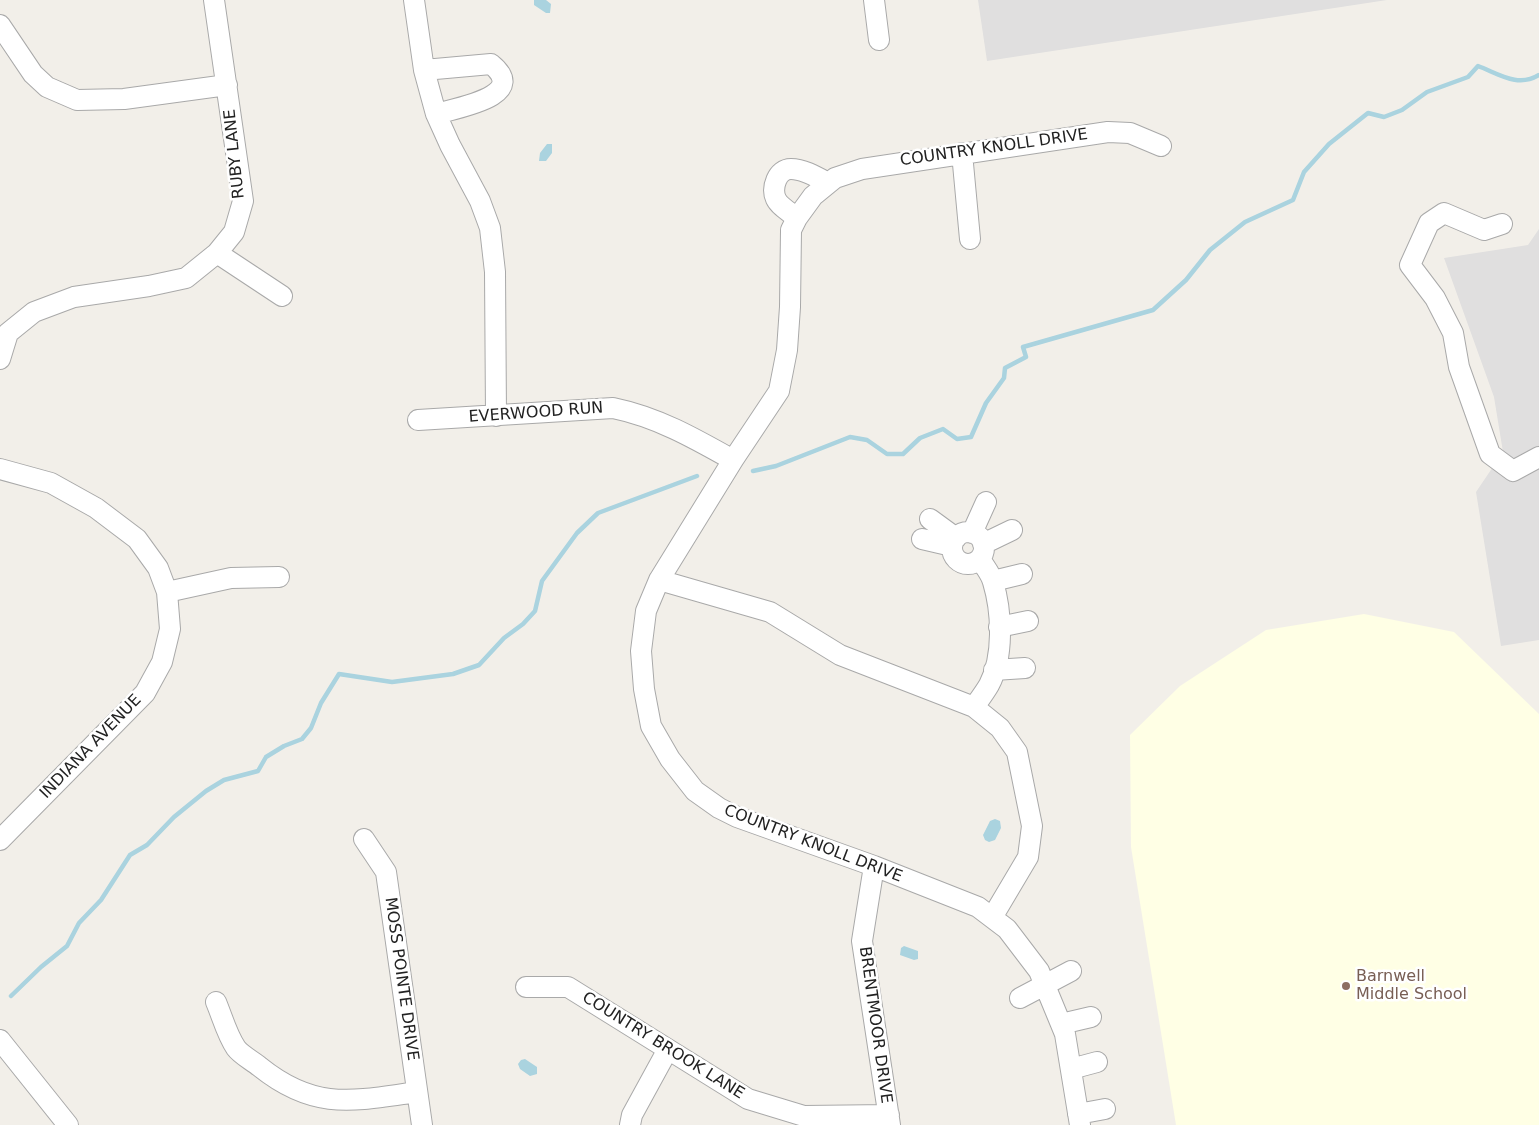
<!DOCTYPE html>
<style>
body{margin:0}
canvas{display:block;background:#f2efe9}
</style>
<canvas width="1539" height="1125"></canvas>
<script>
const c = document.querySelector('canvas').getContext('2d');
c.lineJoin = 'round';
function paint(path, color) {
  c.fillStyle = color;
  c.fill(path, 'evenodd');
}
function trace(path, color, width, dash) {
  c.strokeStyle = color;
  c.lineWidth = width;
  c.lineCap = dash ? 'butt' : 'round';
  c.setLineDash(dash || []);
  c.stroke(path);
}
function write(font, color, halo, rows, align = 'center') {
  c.font = font + ' "DejaVu Sans",sans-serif';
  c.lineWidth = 5;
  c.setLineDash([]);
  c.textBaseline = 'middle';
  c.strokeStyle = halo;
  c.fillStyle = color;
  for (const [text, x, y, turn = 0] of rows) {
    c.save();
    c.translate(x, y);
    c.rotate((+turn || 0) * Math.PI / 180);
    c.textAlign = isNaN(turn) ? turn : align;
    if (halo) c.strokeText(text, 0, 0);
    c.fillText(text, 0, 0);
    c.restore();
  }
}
const residential = new Path2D(`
 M978 0H1387L987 61Z
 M1539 229V640L1501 646 1476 492 1503 452 1494 397 1444 258 1528 245Z`);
const education = new Path2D(`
 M1364 614 1454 632 1539 714V1125H1176L1131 847 1130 735 1180 686 1266 630Z`);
const water = new Path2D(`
 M534 0H546L551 4 550 13H546L534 5Z
 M547 144H552V153L546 161H539L540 153Z
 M995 819 1000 821 1001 828 995 840 989 842 985 840 983 835 990 821Z
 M904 946 918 951V959L914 960 900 955 901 948Z
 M525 1059 537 1067V1074L530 1076 520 1069 518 1064 521 1060Z`);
const stream = new Path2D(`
 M753 471 776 466 850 437 867 440 887 454H903L920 438 943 429 957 439 971 437 986 403 1004 378 1005 368 1026 357 1023 347 1153 310 1186 280 1210 250 1245 222 1293 200 1304 172 1329 144 1368 113 1384 117 1402 110 1427 92 1468 77 1478 66C1499 74 1518 88 1539 75
 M11 996 41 967 67 946 79 923 101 900 130 855 147 845 174 817 206 791 224 780 258 771 266 757 284 746 302 739 311 728 321 703 339 674 392 682 453 674 479 665 504 638 523 624 535 611 542 581 577 533 598 513 697 476`);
const minor = new Path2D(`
 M414 0 424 70 436 114 450 145 480 201 490 228 495 272 496 416
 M874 0 879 40
 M0 25 33 74 47 87 77 100 124 99 227 85
 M424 70 491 64C531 96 456 108 436 114
 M962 153 970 239
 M797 218C791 213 779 206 776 199 771 188 777 169 791 169 804 169 817 177 828 183
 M1502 224 1484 230 1444 213 1429 223 1410 265 1435 298 1453 333 1459 367 1490 454 1513 471 1539 457
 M217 253 282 296
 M0 359 8 333 34 312 74 297 149 286 186 278 217 253 234 232 243 201 214 0
 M418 420 613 408C657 417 694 438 733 460
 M0 469 51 483 96 508 137 539 158 568 167 592 170 629 162 662 145 693 0 840
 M930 519 956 538
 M952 548a16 16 0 1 1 32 0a16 16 0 1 1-32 0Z
 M972 533 986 502
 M922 539 952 546
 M983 544 1012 530
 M659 580 770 612 840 655 974 707 1000 728 1017 752 1032 826 1028 857 993 916
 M993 581 1022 574
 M167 592 231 578 279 577
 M999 627 1028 621
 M994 670 1025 668
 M974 707C979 700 985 692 989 685 1004 657 1002 612 993 582 991 574 984 566 980 559
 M364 839 386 872 422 1125
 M874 866 862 941 890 1125
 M526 987H568L748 1099 804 1116 889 1115
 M1020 998 1071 971
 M216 1002C222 1016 227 1035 236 1048 241 1055 253 1061 260 1067 315 1111 353 1101 417 1092
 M1061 1024 1091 1017
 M0 1040 68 1125
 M1071 1069 1097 1062
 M1078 1114 1105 1109
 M630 1125 632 1115 667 1051
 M1080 1125 1065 1034 1039 971 1007 929 978 907 874 866 737 817 719 808 695 791 670 759 651 726 644 689 641 651 646 611 659 580 733 460 779 391 787 350 790 307 791 230 797 218 813 196 835 178 862 169 1108 132 1130 133 1161 146`);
const markers = [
 [1346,986,5,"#8d6e63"]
];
const streetNames = [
 ["COUNTRY KNOLL DRIVE",994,148,-8],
 ["RUBY LANE",235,154,-96],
 ["EVERWOOD RUN",536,413,-4],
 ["INDIANA AVENUE",91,747,-46],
 ["COUNTRY KNOLL DRIVE",813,844,21],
 ["MOSS POINTE DRIVE",401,979,82],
 ["BRENTMOOR DRIVE",875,1025,82],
 ["COUNTRY BROOK LANE",663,1046,32]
];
const educationNames = [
 ["Barnwell",1356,977],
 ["Middle School",1356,995]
];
paint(residential, '#e0dfdf');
paint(education, '#ffffe5');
paint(water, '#aad3df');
trace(stream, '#aad3df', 4.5);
trace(minor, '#a9a9a9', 22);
trace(minor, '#fff', 20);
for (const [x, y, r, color] of markers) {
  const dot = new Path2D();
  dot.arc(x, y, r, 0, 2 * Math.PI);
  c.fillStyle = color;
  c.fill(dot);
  trace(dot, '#fff', 2);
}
write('16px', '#222', '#fff', streetNames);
write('16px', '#785e54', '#fff', educationNames, 'left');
</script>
